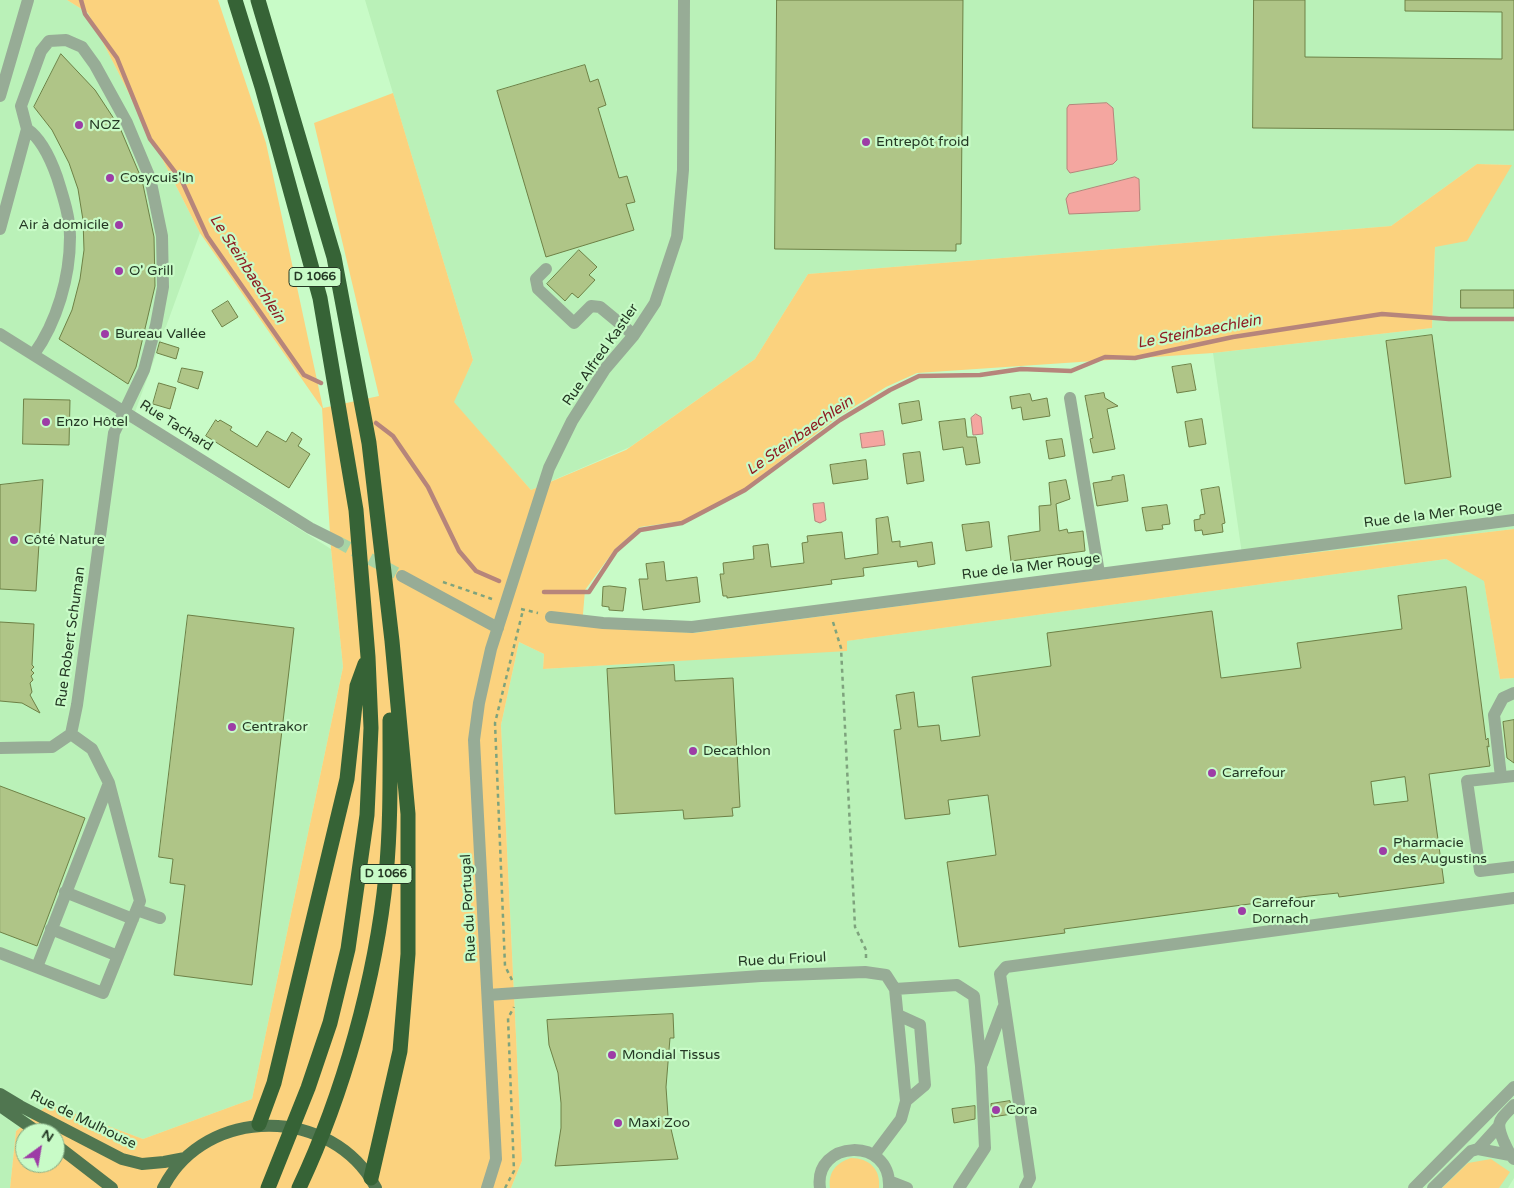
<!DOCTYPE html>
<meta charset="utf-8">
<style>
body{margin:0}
#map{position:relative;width:1514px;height:1188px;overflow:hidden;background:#c8fbc7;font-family:"Varela Round",sans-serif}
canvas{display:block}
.north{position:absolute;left:15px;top:1123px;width:50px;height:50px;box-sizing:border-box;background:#c8fbc7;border:1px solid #86ad86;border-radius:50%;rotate:32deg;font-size:14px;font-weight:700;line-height:20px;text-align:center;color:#243824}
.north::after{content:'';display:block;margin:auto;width:18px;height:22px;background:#9d3da6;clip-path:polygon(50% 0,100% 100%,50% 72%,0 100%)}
</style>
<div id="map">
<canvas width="1514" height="1188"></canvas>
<div class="north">N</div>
</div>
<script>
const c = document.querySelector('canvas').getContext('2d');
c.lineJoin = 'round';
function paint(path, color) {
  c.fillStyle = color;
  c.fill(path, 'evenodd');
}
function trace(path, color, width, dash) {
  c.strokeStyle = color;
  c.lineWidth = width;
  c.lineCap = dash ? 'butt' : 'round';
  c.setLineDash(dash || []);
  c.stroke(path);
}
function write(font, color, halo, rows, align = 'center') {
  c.font = font + ' "Varela Round",sans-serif';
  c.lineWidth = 4.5;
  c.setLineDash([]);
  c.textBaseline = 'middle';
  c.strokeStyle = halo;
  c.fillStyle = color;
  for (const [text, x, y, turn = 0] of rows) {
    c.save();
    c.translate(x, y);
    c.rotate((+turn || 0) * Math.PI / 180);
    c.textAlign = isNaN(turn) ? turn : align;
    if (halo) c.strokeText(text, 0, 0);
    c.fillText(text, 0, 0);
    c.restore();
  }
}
const built = new Path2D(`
 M0 0H67L88 13 200 233 131 423 331 549 343 667 252 1099 143 1139 49 1104 16 1131 10 1188H0Z
 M365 0H1514V529L1243 561 1213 353 1432 328 1435 247 1511 165 1477 164 1391 226 808 274 755 359 630 447 531 490 453 402 473 360Z
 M1446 559 1484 580 1500 679 1514 678V1178L1508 1188H511L522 1161 501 725 519 642 544 654 543 669 847 650 846 641Z`);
const green = new Path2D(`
 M67 0H218L266 143 323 408 379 396 314 123 393 93 473 360 454 402 531 490 626 450 755 359 808 274 1391 226 1477 164 1512 165 1467 241 1435 247 1432 328 1213 353 917 373 886 387 839 416 744 489 683 521 640 527 615 549 585 590 582 626 694 633 1243 561 1514 529V678L1500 679 1484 581 1446 559 847 641V651L543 669 544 654 519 642 501 725 522 1161 511 1188H10L16 1131 49 1104 143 1139 252 1099 343 667 331 549 322 408 200 233 88 13ZM25 1133H55V1163H25Z
 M851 1158C869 1158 881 1169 879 1188H830C828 1172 836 1163 851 1158Z
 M1491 1159 1510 1172 1499 1188H1442L1468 1163Z`);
const water = new Path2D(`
 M1107 103 1113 108 1117 160 1113 164 1070 173 1067 169V108L1069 105Z
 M1135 177 1139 179 1140 210 1138 211 1069 214 1066 199 1069 194Z
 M976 414 981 417 983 434 973 435 971 418Z
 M883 431 885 445 862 448 860 434Z
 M824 503 826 520 820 523 815 521 813 504Z`);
const stream = new Path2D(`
 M81 0 85 14 117 58 150 139 182 181 207 236 304 375 321 383
 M376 423 393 436 428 487 459 551 476 571 499 581
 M544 592H589L616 551 640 530 682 523 745 490 840 420 890 390 919 376 980 375 1021 369 1071 371 1105 357 1135 358 1233 337 1382 314 1449 319H1514`);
const building = new Path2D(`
 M777 0H963L961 244H956V251L775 249Z
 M1254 0H1305V57L1502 59V12L1405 11V0H1514V130L1253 128Z
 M61 54 95 90 120 128 142 180 154 237 155 286 136 367 128 384 59 339 72 310 80 279 84 250 83 220 78 189 69 163 52 130 34 107Z
 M585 65 590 82 598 79 606 105 598 108 619 178 627 176 635 202 626 204 634 230 546 257 497 91Z
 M579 250 597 267 589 275 595 280 578 298 572 293 565 301 547 284Z
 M1461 290H1514V308H1461Z
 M228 301 238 317 222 327 212 311Z
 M1432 335 1451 477 1405 484 1386 341Z
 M160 342 179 348 176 359 157 353Z
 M1191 364 1196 390 1177 393 1172 367Z
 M182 368 203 372 198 389 178 382Z
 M159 383 176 388 170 409 153 404Z
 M1104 393 1105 398 1118 406 1107 409 1115 449 1093 453 1090 439 1093 438 1085 396Z
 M1030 394 1032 401 1047 398 1050 416 1023 420 1021 407 1012 409 1010 397Z
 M24 399 70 400 69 445 23 444Z
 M919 401 922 420 902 424 899 404Z
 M965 419 967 437H976L980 463 966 465 963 447 943 450 939 422Z
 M1202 419 1206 444 1189 447 1185 422Z
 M216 420 218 422 220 420 232 427 230 430 257 447 267 431 286 442 292 432 302 439 298 446 310 454 289 488 206 436Z
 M1062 439 1065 456 1049 459 1046 441Z
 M920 452 924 481 907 484 903 454Z
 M866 460 868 479 833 484 830 465Z
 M1124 475 1128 501 1097 506 1093 483 1112 480V477Z
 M43 480 36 591 0 589V485Z
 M1066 480 1070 499 1056 504 1059 531 1067 529 1068 533 1083 531 1085 551 1011 561 1008 536 1040 531 1039 506 1051 505 1049 483Z
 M1219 487 1225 523 1222 524 1223 532 1203 535 1202 530 1195 531 1194 520 1200 519V515L1205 514 1201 490Z
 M1167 505 1170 524 1162 525 1163 529 1146 531 1142 508Z
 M888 517 892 542 900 541V547L932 542 935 564 918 567 917 561 863 568 864 576 831 580 832 584 727 598V596H723L720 574H724L723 563 754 559 753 546 768 544 771 567 804 563 802 543 808 542 807 536 842 532 845 559 878 554 876 519Z
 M989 522 992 547 966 551 962 525Z
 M664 562 666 581 697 577 700 602 643 610 639 579H648L646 564Z
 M610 586 626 588 623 611 609 610V607L602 606 603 587Z
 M1466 587 1486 740 1488 738 1489 747 1487 746 1490 766 1429 774 1444 883 1339 897 1338 893 1309 896 1064 929 1065 933 959 947 947 862 996 855 988 795 948 800 950 814 905 819 894 730 901 729 896 695 914 692 918 727 939 725 941 741 980 736 972 677 1051 666 1047 633 1212 611 1221 678 1301 668 1297 643 1402 629 1398 596ZM1405 777 1408 801 1374 805 1371 782Z
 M188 615 294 628 252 985 174 975 185 885 170 883 173 859 159 857Z
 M0 622 34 624 32 665 34 667 31 670 34 673 31 676 33 680 30 683 32 692 30 695 40 713 22 703 0 701Z
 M674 665 675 681 733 678 740 807 732 808 733 816 684 819 683 810 615 814 607 669Z
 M1514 720V763L1507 758 1503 722Z
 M0 786 85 818 37 946 0 932Z
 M673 1014 674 1038H670L666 1087 668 1116 678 1159 555 1166 561 1128V1103L558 1073 549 1045 547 1020Z
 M1010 1101 1012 1114 992 1117 991 1104Z
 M975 1106V1119L954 1123 952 1109Z`);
const minorTunnel = new Path2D(`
 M338 542 402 576`);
const path = new Path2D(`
 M443 582 492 599
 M521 609 538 613
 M833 622 841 648 855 927 866 950V960
 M512 980 505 966 495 723 523 610
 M505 1188 514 1171 508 1018 514 1007`);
const minor = new Path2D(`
 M0 96 28 0
 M0 229 27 129C42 139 51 160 57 177 63 196 70 217 70 237 70 277 57 322 34 354
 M546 269 536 279 538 289 574 323 591 306 600 307 634 335
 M0 334 310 528 338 542
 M1070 398 1099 573
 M402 576 498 628
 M551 617 603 623 692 627 1514 520
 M0 748 52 747 71 734 77 705 114 433 144 370 156 325 163 287 162 236 150 178 127 123 95 65 82 47 66 40 49 41 41 51 21 106 27 129
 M1514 776 1467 781 1480 871 1514 867
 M1501 777 1494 715 1503 698 1514 693
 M65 892 133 919
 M137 910 160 918
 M51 929 118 956
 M0 953 103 993 140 901 109 783
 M37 967 109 783 92 749 71 734
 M895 989 957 985 974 996 981 1066 985 1148 959 1188
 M488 995 761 976 865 972 886 975 895 989 906 1101 901 1119 874 1155
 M898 1015 920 1025 925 1085 906 1101
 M982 1064 1003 1008
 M1514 1105C1499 1121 1495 1121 1504 1142 1507 1148 1509 1154 1514 1159
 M1478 1149 1498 1127
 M889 1181 907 1188
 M487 1188 496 1159 474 740 479 703 491 649 549 468 572 421 605 369 634 335 655 303 677 237 683 170 684 0
 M820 1188C813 1140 892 1135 889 1188
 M1025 1188 1030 1178 1000 974 1006 967 1514 898
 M1414 1188 1514 1087
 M1433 1188 1471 1151 1478 1149 1510 1155`);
const major = new Path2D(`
 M0 1094 20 1106 122 1159 142 1164 164 1162 185 1158
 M0 1106 39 1133
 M55 1144 112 1188
 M163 1188C206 1104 333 1106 376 1188`);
const highway = new Path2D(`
 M235 0 262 87 320 298 356 510 368 657 371 728 367 815 348 949 330 1023 308 1088 268 1188
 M258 0 334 257 369 443 392 641 408 814V954L400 1051 371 1178
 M259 1124 274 1083 347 779 357 686 365 664
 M299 1188C343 1095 376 978 386 875 391 824 390 772 390 720`);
const markers = [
 [79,125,5,"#9d3da6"],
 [866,142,5,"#9d3da6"],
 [110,178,5,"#9d3da6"],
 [119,225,5,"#9d3da6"],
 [119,271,5,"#9d3da6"],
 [105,334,5,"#9d3da6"],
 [46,422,5,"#9d3da6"],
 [14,540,5,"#9d3da6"],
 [232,727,5,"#9d3da6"],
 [693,751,5,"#9d3da6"],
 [1212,773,5,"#9d3da6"],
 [1383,851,5,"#9d3da6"],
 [1242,911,5,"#9d3da6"],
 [612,1055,5,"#9d3da6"],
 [996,1110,5,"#9d3da6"],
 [618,1123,5,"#9d3da6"]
];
const shields = [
 [315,277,52],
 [386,874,52]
];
const shieldNames = [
 ["D 1066",315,277],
 ["D 1066",386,874]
];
const poiNames = [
 ["NOZ",89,125],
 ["Entrepôt froid",876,142],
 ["Cosycuis'In",120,178],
 ["Air à domicile",109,225,"right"],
 ["O' Grill",129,271],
 ["Bureau Vallée",115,334],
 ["Enzo Hôtel",56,422],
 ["Côté Nature",24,540],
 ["Centrakor",242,727],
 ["Decathlon",703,751],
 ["Carrefour",1222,773],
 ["Pharmacie",1393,843],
 ["des Augustins",1393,859],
 ["Carrefour",1252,903],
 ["Dornach",1252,919],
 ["Mondial Tissus",622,1055],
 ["Cora",1006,1110],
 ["Maxi Zoo",628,1123]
];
const streetNames = [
 ["Rue Alfred Kastler",601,355,-55],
 ["Rue Tachard",176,426,32],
 ["Rue de la Mer Rouge",1433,515,-7],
 ["Rue de la Mer Rouge",1031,567,-7],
 ["Rue Robert Schuman",71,637,-82],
 ["Rue du Portugal",469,908,-93],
 ["Rue du Frioul",782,960,-3],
 ["Rue de Mulhouse",83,1120,26]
];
const waterNames = [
 ["Le Steinbaechlein",247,269,57],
 ["Le Steinbaechlein",1199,332,-11],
 ["Le Steinbaechlein",800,436,-35]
];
paint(built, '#baf1b8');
paint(green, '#fbd27e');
paint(water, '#f4a6a0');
trace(water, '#b6857b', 1);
trace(stream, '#b6857b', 4.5);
paint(building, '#afc587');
trace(building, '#6e8146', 1);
trace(minorTunnel, '#a7d4a6', 12, [12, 6]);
trace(path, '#7ea37d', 2.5, [4, 4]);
trace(minor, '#97ac96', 12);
trace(major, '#507650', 12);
trace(highway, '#366336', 15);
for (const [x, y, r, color] of markers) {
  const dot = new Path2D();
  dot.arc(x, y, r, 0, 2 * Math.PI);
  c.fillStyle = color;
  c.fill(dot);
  trace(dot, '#c8fbc7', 2);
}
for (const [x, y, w] of shields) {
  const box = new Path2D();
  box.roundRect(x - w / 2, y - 9.5, w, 19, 4);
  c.fillStyle = '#c8fbc7';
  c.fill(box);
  trace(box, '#243824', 1);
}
write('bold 12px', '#243824', null, shieldNames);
write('14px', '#243824', '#c8fbc7', poiNames, 'left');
write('14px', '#243824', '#c8fbc7', streetNames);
write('italic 15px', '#8f1d23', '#c8fbc7', waterNames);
</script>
